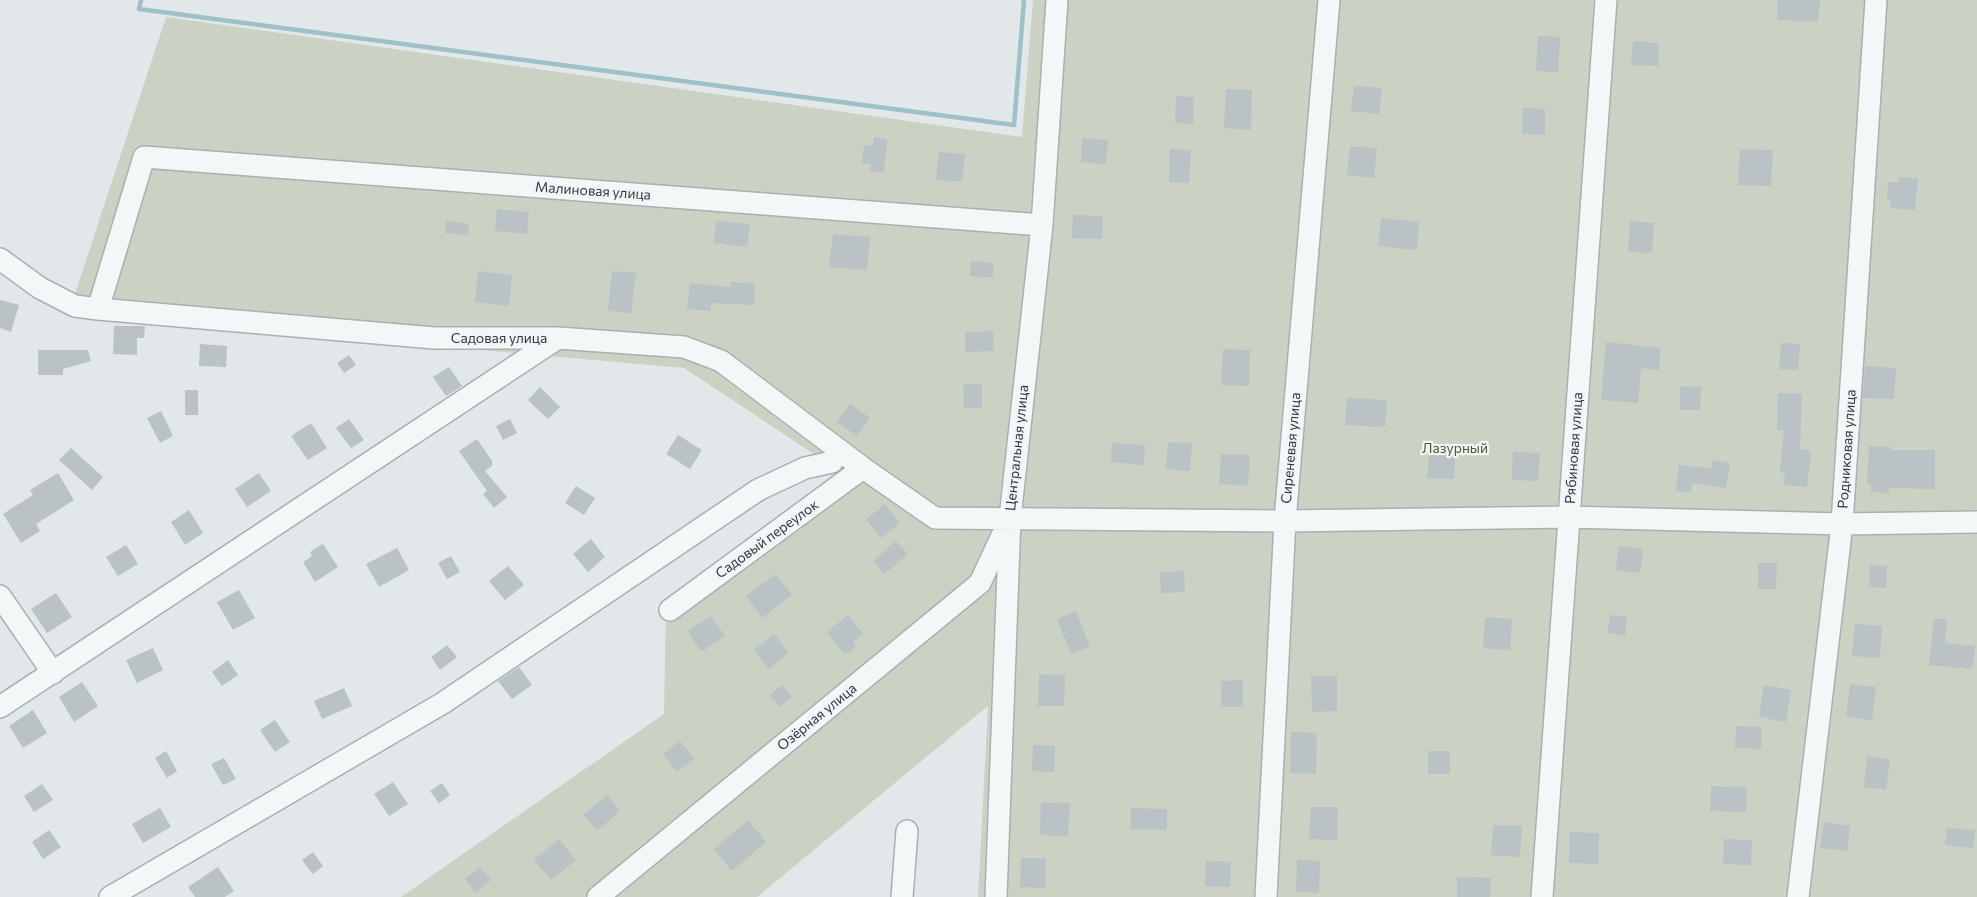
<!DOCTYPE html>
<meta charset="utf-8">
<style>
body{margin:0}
canvas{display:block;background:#e2e7e9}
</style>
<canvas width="1977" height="897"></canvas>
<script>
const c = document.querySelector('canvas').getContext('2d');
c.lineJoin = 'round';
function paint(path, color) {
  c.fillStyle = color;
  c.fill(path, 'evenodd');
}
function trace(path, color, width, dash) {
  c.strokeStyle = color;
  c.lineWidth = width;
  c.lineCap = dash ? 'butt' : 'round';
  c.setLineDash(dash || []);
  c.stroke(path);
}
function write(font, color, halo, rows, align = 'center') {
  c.font = font + ' Commissioner,sans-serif';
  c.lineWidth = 4.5;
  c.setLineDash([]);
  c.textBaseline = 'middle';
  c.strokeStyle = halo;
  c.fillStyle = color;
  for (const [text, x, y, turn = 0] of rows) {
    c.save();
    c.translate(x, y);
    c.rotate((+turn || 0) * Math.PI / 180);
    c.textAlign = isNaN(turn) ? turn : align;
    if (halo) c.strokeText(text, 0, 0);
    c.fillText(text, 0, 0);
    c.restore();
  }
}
const green = new Path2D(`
 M1033 0H1977V897H978L988 706 757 897H401L664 714 666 598 844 474 684 368 88 315 69 312 166 17 1022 137Z`);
const stream = new Path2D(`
 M141 0 139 9 1014 125 1024 0`);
const building = new Path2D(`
 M1778 0H1820L1818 22 1777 20Z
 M1538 36 1560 37 1558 72 1536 71Z
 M1633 41 1659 43 1658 66 1631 65Z
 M1354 86 1382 88 1379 114 1351 111Z
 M1226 89 1252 90 1251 130 1224 128Z
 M1176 96 1194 97 1193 124 1175 123Z
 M1523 108 1545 109V135L1522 134Z
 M874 137 887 139 884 172 870 171 871 164 862 163 864 145 873 146Z
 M1082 138 1108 140 1106 164 1081 162Z
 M1350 146 1377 148 1374 178 1347 175Z
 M1170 149 1191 150 1189 183 1169 182Z
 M1740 149 1773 150 1771 186 1738 185Z
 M939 152 965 154 962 182 936 180Z
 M1899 177 1918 178 1915 210 1890 208 1891 200 1887 199 1888 182H1899Z
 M497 209 529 212 527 234 495 231Z
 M1073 215 1103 216 1102 239 1072 238Z
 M1381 218 1419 222 1417 250 1378 246Z
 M446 221 469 224 468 235 445 233Z
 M716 221 750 224 747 247 714 243Z
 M1630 221 1654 223 1652 253 1628 252Z
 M833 234 870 237 867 270 829 267Z
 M971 261 994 263 993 278 970 276Z
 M478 271 512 275 509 306 475 302Z
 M612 271 636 273 631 313 608 311Z
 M730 282 755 283 754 305 711 303V311L687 309 690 283 730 287Z
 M0 300 19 305 11 332 0 328Z
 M114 326H145L144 338H137V355L113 354Z
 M993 331 994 351 965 352V332Z
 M1606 342 1661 348 1659 370 1641 368 1638 403 1601 400Z
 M1781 343 1800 344 1798 370 1779 369Z
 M200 344 227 346 226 367 199 366Z
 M1223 349 1250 350 1249 386 1221 385Z
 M38 350H88L91 361 63 369V375H38Z
 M349 355 356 365 344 373 337 363Z
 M1865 366 1896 368 1894 399 1863 398Z
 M449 367 462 386 446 396 433 377Z
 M963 384H982V408H964Z
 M1680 386 1701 387 1700 410H1680Z
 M540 387 560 407 548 419 528 400Z
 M185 390H198V415H185Z
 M1778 393 1802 394 1800 449 1811 451 1807 487 1784 485 1785 473 1780 472 1784 430H1777Z
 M1347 398 1387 400 1385 427 1345 425Z
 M850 404 870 418 857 436 837 422Z
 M161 411 173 436 160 443 147 418Z
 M349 419 364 440 351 448 336 428Z
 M510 419 517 433 503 440 496 426Z
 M311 423 327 448 308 460 291 436Z
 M678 435 702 450 690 469 666 454Z
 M477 439 492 461V466L485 471 507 497 494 508 483 494 487 491 459 451Z
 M1168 442 1192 443 1190 471 1166 469Z
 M1112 443 1145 445 1144 465 1111 462Z
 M1869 446 1891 447V450H1935V489L1889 488V493L1871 492V484H1867Z
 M71 448 103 477 92 490 59 460Z
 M1429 449 1455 450 1454 479 1427 478Z
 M1513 452 1540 453 1538 481 1512 480Z
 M1221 454 1250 455 1248 486 1219 484Z
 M1712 460 1730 463 1726 488 1692 483 1691 492 1676 491 1679 465 1711 468Z
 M58 473 74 500 36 524 40 531 21 543 3 514 33 495 30 490Z
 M259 473 271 491 247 507 235 489Z
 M576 486 595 498 584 515 565 503Z
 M885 504 900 523 881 538 866 519Z
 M189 510 203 533 185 545 171 522Z
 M591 539 605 557 588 572 573 554Z
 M896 541 908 554 884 574 873 561Z
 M323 544 338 567 315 582 303 562 312 556 310 552Z
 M126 545 138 564 118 576 106 557Z
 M1619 546 1643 549 1640 573 1616 570Z
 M397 548 409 570 379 587 366 564Z
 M451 556 460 572 447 579 438 563Z
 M1758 563H1777L1776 589H1758Z
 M1870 565 1887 566 1886 588 1869 587Z
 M508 566 524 585 505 600 489 581Z
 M1184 571 1185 592 1161 593 1160 572Z
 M776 574 792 595 762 618 746 596Z
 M239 590 255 618 233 630 217 602Z
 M56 593 72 617 47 633 31 609Z
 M1076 611 1090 646 1071 654 1057 619Z
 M848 615 863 634 853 642 856 647 845 655 827 632Z
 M1610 615 1627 617 1625 636 1607 633Z
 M711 616 725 636 701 652 688 631Z
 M1485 617 1512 619 1510 650 1483 648Z
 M1934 618 1947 619 1945 643 1975 646 1972 669 1929 665Z
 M1855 624 1882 626 1880 658 1852 656Z
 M774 634 789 653 769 669 754 650Z
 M447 645 457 657 440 670 431 657Z
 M153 648 163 670 137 683 126 660Z
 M228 660 238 675 222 686 212 672Z
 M519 667 532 685 512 699 498 681Z
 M1039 674 1065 675 1064 706H1038Z
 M1311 676H1337V711L1312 712Z
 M1243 680V707H1221V681Z
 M82 682 98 706 74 722 59 697Z
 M1850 684 1876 687 1872 720 1846 717Z
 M782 685 792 697 780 707 770 695Z
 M1764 685 1791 690 1786 722 1759 717Z
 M344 688 352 706 322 719 314 701Z
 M33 710 47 733 23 748 9 726Z
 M275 720 290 742 275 752 260 730Z
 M1736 726 1762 727 1761 749 1735 748Z
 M1291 732 1317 733 1316 774 1290 773Z
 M680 741 694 759 677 772 663 754Z
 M1033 745 1055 746 1054 772 1032 771Z
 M166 751 177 771 167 778 155 758Z
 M1428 751H1450V774H1428Z
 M1867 756 1890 759 1886 790 1864 787Z
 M224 758 236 779 223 785 211 764Z
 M393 782 408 804 389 816 374 794Z
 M442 783 450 795 439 803 430 791Z
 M42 784 53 800 34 812 24 796Z
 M1711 786 1747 787 1746 812 1710 811Z
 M607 795 620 811 597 831 583 815Z
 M1041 802 1070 803 1068 836 1040 835Z
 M1311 807H1338L1337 840 1309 839Z
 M160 808 171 827 143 843 132 824Z
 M1131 808 1167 809V830L1131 829Z
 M748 820 766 842 732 871 714 849Z
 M1824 822 1850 826 1847 851 1820 848Z
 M1493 825 1522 826 1520 857 1491 855Z
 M1947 828 1975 830 1973 848 1945 845Z
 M49 830 61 847 43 859 32 842Z
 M1570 832 1599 833 1598 864 1569 863Z
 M559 839 576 860 551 880 534 860Z
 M1724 839 1752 840 1751 865 1723 864Z
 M313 852 323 866 313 874 302 860Z
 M1021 858H1046L1045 888 1020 887Z
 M1297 860 1320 861 1319 893 1296 892Z
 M1206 861 1231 862 1230 887 1205 886Z
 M218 867 234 891 225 897H195L188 887Z
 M480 867 491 880 476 893 465 879Z
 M1457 877 1491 878 1490 897H1457Z`);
const minor = new Path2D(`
 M0 259 40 288 75 306 98 309 434 338H558L684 347 721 361 863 468 935 518 1285 521 1569 517 1842 524 1977 522
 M98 309 144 157 1042 225
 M0 596 53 673
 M670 610 863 468
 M0 707 558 338
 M110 897 443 703 758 490 805 468 832 462 839 450
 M598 897 980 583 1006 527
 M902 897 907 831
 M996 897 1010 518 1042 225 1057 0
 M1266 897 1285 521 1329 0
 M1542 897 1606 0
 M1798 897 1842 524 1876 0`);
const streetNames = [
 ["Малиновая улица",593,191,4],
 ["Садовая улица",499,338],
 ["Центральная улица",1017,448,-84],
 ["Сиреневая улица",1291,448,-85],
 ["Рябиновая улица",1574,448,-86],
 ["Родниковая улица",1847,449,-86],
 ["Садовый переулок",767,539,-36],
 ["Озёрная улица",817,717,-39]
];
const parkNames = [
 ["Лазурный",1455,448]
];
paint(green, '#ccd2c3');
trace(stream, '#9fc0c6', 4.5);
paint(building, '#b9c2c5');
trace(minor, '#a7b0b3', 24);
trace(minor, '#f4f7f8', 21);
write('14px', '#2b3a40', '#f1f5f6', streetNames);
write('14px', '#4b5a39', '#f1f5f6', parkNames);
</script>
